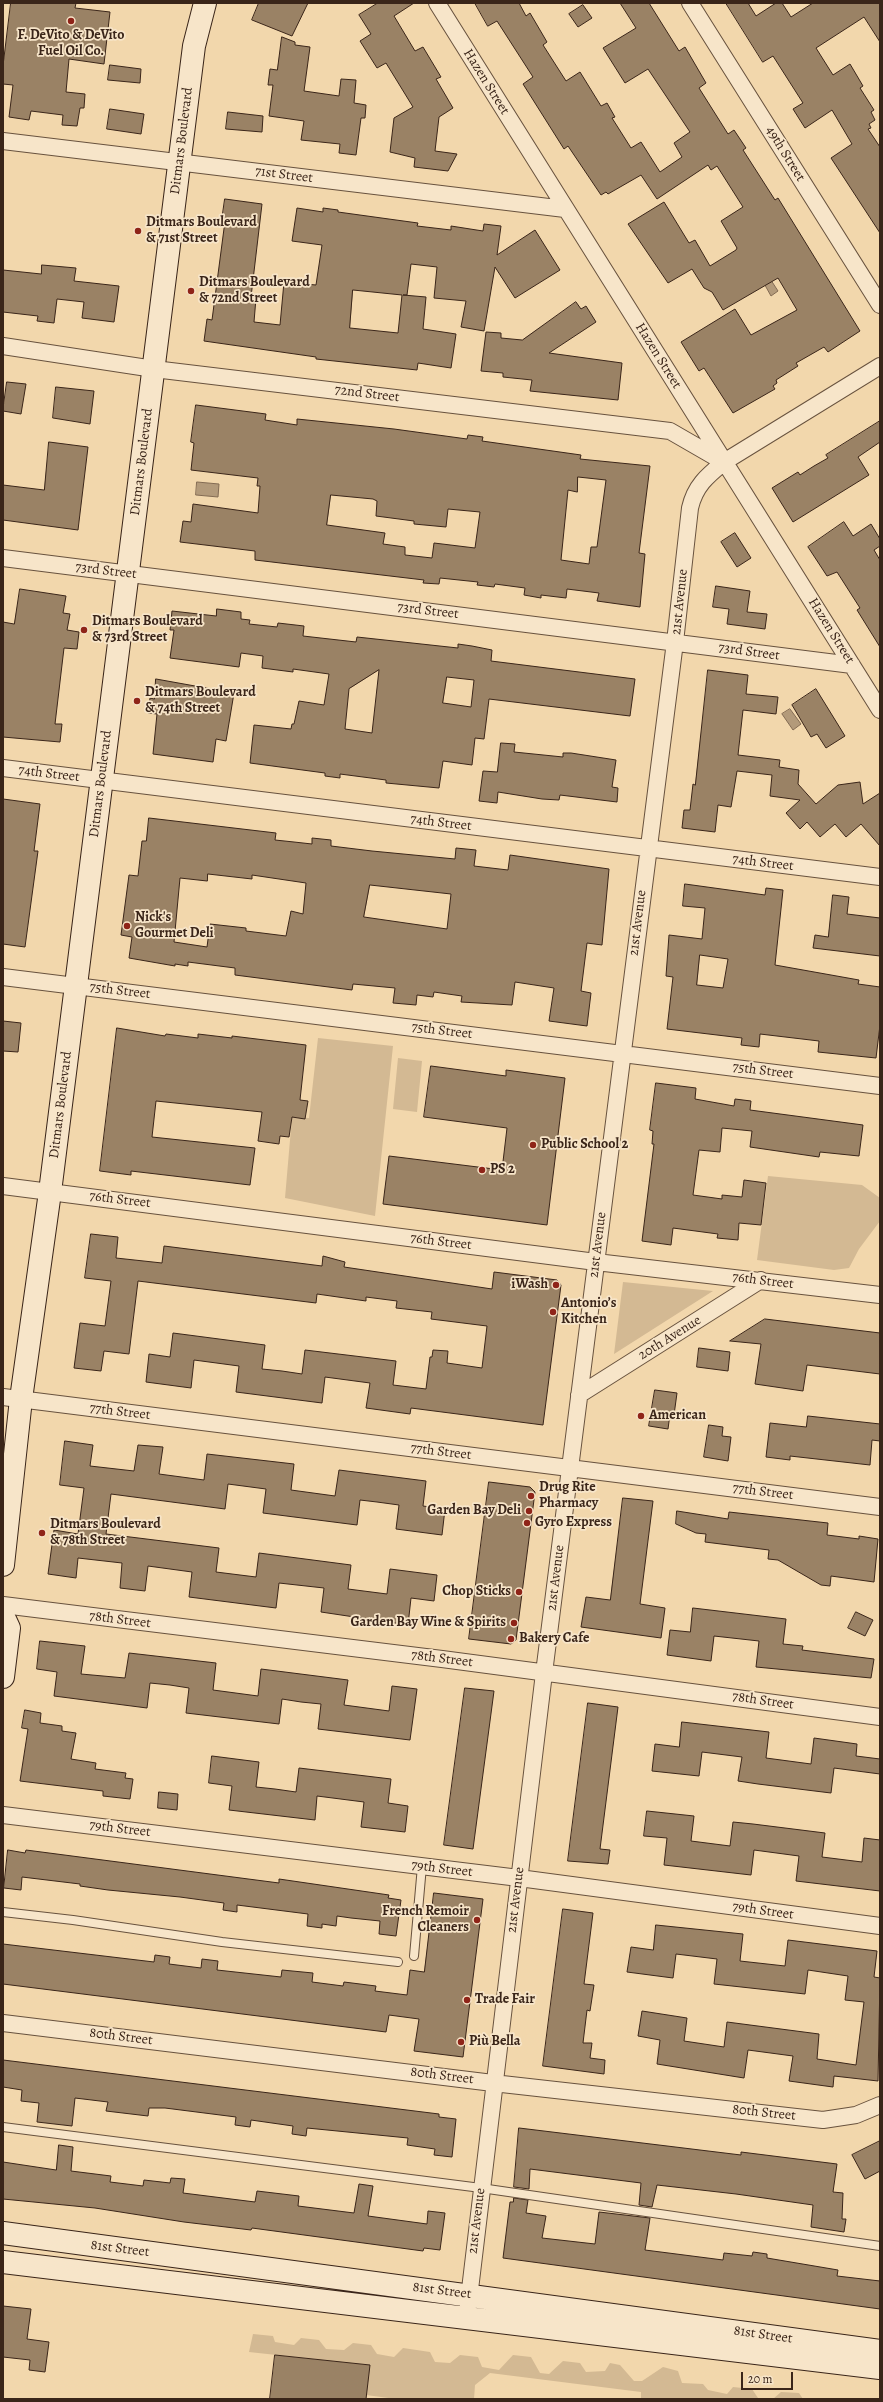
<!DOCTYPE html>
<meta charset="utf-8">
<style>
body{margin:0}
#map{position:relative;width:883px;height:2402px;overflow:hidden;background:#f2d7ac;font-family:Alegreya,serif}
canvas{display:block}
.frame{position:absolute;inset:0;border:4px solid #3a2519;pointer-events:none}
.scale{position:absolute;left:741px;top:2372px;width:52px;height:18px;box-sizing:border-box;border:2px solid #3a2519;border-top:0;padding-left:5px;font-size:12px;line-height:14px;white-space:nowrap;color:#3a2519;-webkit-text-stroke:3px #f7e5c9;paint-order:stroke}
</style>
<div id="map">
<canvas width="883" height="2402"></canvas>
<div class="frame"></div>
<div class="scale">20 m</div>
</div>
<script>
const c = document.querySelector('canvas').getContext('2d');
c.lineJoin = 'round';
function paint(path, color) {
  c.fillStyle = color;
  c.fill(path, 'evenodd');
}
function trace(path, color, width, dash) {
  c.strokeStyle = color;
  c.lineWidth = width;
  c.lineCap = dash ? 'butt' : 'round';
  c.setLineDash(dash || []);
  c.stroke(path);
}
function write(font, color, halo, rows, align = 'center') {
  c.font = font + ' Alegreya,serif';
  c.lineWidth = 3.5;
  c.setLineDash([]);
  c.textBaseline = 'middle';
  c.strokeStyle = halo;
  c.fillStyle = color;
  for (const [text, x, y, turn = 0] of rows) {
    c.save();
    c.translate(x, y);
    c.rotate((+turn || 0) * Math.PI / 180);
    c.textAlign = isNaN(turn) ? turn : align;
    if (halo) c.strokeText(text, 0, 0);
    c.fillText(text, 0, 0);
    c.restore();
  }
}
const green = new Path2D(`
 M318 1038 393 1046 375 1216 285 1198 292 1117 309 1118Z
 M398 1058 422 1061 417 1112 393 1109Z
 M768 1176 862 1185 880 1198V1221L859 1249 849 1268 834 1270 757 1260Z
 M623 1282 713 1291 614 1354Z
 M253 2334 273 2336 275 2342 294 2345 301 2338 319 2340 326 2349 344 2350 353 2343 371 2345 377 2354 394 2357 403 2348 430 2352 435 2362 450 2363 460 2355 478 2357 482 2367 499 2370 513 2355 531 2357 540 2373 549 2374 563 2361 580 2363 586 2372 605 2371 610 2363 620 2365 634 2381H642L663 2367 678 2371 682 2383 703 2384 708 2390 727 2394 733 2387 752 2389 758 2398 773 2399 781 2392 799 2393 803 2399H641V2392L490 2373 475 2385 474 2399H396L366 2395 369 2365 249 2352Z`);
const water = new Path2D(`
 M767 274 778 291 771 296 761 278Z
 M197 482 219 484 218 497 196 495Z
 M790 709 801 724 793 730 782 714Z`);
const building = new Path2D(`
 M11 3H76L75 8 110 12 104 64 69 59 66 92 85 94 84 108H80L77 126 62 125 63 115 31 111 29 120 9 117 13 85 3 84V66Z
 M259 3H308L292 36 252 20Z
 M378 3H414L394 16 415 51 423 47 441 77 436 79 453 108 439 117 435 151 457 154 448 171 414 167 415 158 390 152 394 118 413 107 386 63 377 68 360 41 371 34 359 15Z
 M475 3H519L526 16 530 13 547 42 543 45 566 81 580 72 601 106 607 103 615 117 612 118 631 148 641 142 660 172 682 157 674 143 690 132 648 69 625 83 603 48 636 28 620 3H649L679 51 685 47 706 83 699 88 728 134 734 130 746 148 743 150 775 200 778 198 860 331 828 352 824 347 796 363 798 366 776 380 777 383 773 386 775 389 733 413 704 368 699 371 681 342 735 309 751 335 797 310 778 278 723 310 712 292 704 288 692 269 668 283 628 224 664 202 689 243 695 240 710 266 736 250 737 248 721 221 743 207 717 166 711 170 708 165 657 199 641 175 608 194 606 192 601 195 568 146 564 149 523 84 533 77 497 21 488 26Z
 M726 3H748L756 16 776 3H782L791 17 813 3H880V42L864 17 816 48 833 75 850 64 863 86 860 88 874 110 871 112 875 120 869 124 871 128 868 129 880 147V233L831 158 852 144 832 110 805 128 793 109 803 103 773 56 763 62Z
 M583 5 592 18 578 27 569 14Z
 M282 37 295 42V45L310 47 304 91 339 96 341 79 356 80 354 103 366 105 365 118H361L356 155 339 153 340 144 301 140 304 121 269 116 273 85H268L270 69 277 70Z
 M110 65 141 69 140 83 108 80Z
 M110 109 144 114 141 134 107 129Z
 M228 112 263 116 262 132 226 129Z
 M225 199 262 204 251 297 256 298 254 322 280 325 284 282 316 285 322 245 292 241 297 208 323 212V208L338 210V212L396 220 418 223 417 226 451 230V226L483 231 484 224 501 226 497 255 535 230 560 270 515 298 495 267 484 331 461 327 466 301 434 298 437 267 411 264 407 295H403L426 297 423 329 456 334 451 368 418 363 417 370 316 359V357L204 341 207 319 212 320 225 221 222 220ZM353 290 402 295 398 333 350 328Z
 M42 265 76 268 74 281 119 286 114 322 82 318 84 302 57 299 54 323 37 321 38 316 3 312V270L41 274Z
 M576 302 581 309 586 306 596 322 549 353 622 363 618 400 530 391 532 380 503 377V373L481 371 486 332 501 333V338L522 340Z
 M7 382 26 384 21 414 3 411Z
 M56 387 94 391 90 424 53 418Z
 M196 405 266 414 265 420 297 425V419L394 429 467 439 468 435 483 437 482 441 581 455 580 459 650 466 639 553 645 554 640 607 597 601 599 593 567 589 566 598 541 595V598L524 595 525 588 495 584 494 587 477 585 478 582 440 578 439 584 423 583 424 580 255 560V551L180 542 183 521 191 522 193 504 258 513 260 486H257L258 478 191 470 194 443 191 442ZM578 477 606 480 597 547H591L589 564 561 560 568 490 577 492ZM331 495 373 499 377 501 376 516 414 521V524L446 527 448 509 480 512 475 548 434 543 432 558 405 555V547L383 544 385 533 327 525Z
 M880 421V442L858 457 869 475 793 522 772 488 798 472 800 475 814 466 828 458 826 455Z
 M49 442 88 447 78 530 3 520V485L44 490Z
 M844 522 853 536 871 524 880 539V546L874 550 880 560V647L857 610 860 608 837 572 827 576 808 547Z
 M735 533 751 558 737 567 721 542Z
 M716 586 750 591 747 612 767 614 765 629 727 624 729 609 713 607Z
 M20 589 66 596 63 613 70 614 67 630 79 632 77 649 64 648 55 724H62L60 742 3 737V622L14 624Z
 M217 609 241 612V619L250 620 249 624 277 627 278 623 304 626 303 636 356 642 357 637 458 648V644L472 646 492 650 491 661 635 679 630 716 489 699 484 739 475 738 472 765 443 761 439 788 386 783V780L340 774V778L325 776V773L250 763 254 725 291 729 292 724H294L299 701 324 705 329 674 293 669V672L262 668 263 656 241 653 239 667 170 658 174 630H170L172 611 216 616ZM379 670 372 733 345 729 349 689ZM447 677 474 680 471 707 443 703Z
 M708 670 748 675 746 694 778 697 776 714 743 710 738 755 780 760 779 767 799 770 798 784 816 804 838 785 860 782 863 804 880 793V846L861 824 846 837 835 824 820 837 807 822 800 829 786 813 800 800 770 796 772 775 737 771 731 807 718 805 715 832 682 828 684 810H690L693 784 695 785Z
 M156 679 234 693 226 741 216 739 213 762 153 754 157 714 148 713 150 698 154 699Z
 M816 689 845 736 826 748 817 734 811 737 792 705Z
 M501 743 515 744 514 752 563 757V753H571L616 760 612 787 618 788 617 802 560 795 559 800 542 799 498 792 497 803 479 801 483 771 497 772Z
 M3 799 40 804 34 851H38L25 947 3 944Z
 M149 818 276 833 275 840 294 842 312 844V838L331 840V846L372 851 455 859 456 848 476 850 474 866 508 870 510 855 609 869 602 945 587 943 581 991 591 993 587 1026 549 1021 554 988 515 982 512 1005 461 1002 462 996 434 992 433 997 417 995 416 1005 393 1003 395 988 353 984 352 990 235 975V968L188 962V966L175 964V966L129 958 132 937 121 935 129 875 138 876 142 841H146ZM208 874 252 879V875L306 883 303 914 291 911 286 936 246 931V928L210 924 207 947 174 942 180 878 207 881ZM370 885 451 894 447 929 364 917Z
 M685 884 765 895 766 888 783 890 775 965 859 980 858 984 880 987V1025L876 1058 818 1052 819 1041 760 1034 759 1047 741 1045 742 1038 667 1029 673 977 666 976 669 935 702 939 705 908 683 906ZM700 955 728 959 723 988 697 985Z
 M833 895 849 897 847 914 880 918V956L813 948 815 935 828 937Z
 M3 1021 21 1023 18 1052 3 1051Z
 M117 1028 165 1036 166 1034 198 1038V1034L232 1038V1036L306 1045 300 1100 308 1101 305 1119 292 1117 289 1137 280 1136 279 1144 258 1141 262 1112 156 1101 152 1137 255 1148 250 1185 131 1171V1175L100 1171Z
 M431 1066 506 1076V1070L565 1078 547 1225 383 1204 389 1156 502 1170 507 1128 424 1117Z
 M656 1083 696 1088 695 1099 734 1106 735 1099 751 1101 750 1110 863 1125 859 1156 820 1152 819 1157 750 1147 752 1131 722 1128 720 1152 699 1150 693 1195 722 1199V1195L742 1197 744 1180 766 1183 761 1225 739 1223 738 1240 717 1238 718 1234 673 1228 671 1245 642 1241 654 1144H652L653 1131 650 1130Z
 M91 1234 118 1237 116 1258 162 1263 164 1246 322 1266 323 1256 345 1262 344 1267 492 1289 494 1272 557 1280 561 1285 543 1425 411 1408 410 1414 366 1408 370 1383 325 1377 322 1403 236 1392 239 1366 194 1360 191 1388 146 1382 149 1354 170 1357 173 1333 265 1345 262 1369 282 1371 302 1374 305 1350 396 1361 393 1385 426 1389 430 1357H432L433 1350 448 1351 447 1363 482 1368 487 1326 431 1319 432 1312 396 1308 397 1301 366 1297V1301L317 1294 316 1303 138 1281 129 1354 104 1351 101 1371 74 1368 80 1323 105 1326 111 1281 85 1278Z
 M765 1319 880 1333V1374L807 1365 803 1391 755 1384 761 1344 730 1341Z
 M699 1348 730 1352 728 1371 697 1367Z
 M655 1390 677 1393 674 1415 670 1414 668 1429 649 1426Z
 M808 1416 880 1424V1441L872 1440 870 1465 790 1456V1460L766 1457 770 1423 806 1427Z
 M709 1425 723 1427 722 1436 731 1437 728 1461 704 1457Z
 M65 1441 93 1445 90 1466 134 1471 138 1445 163 1447 159 1474 204 1480 207 1454 294 1464 291 1490 335 1496 339 1470 426 1481 423 1506 445 1509 442 1535 396 1529 399 1505 377 1502 360 1500 357 1525 263 1513 266 1489 228 1484 225 1509 111 1494 106 1534 219 1548 216 1572 256 1577 259 1553 351 1565 348 1589 387 1594 390 1569 437 1575 434 1601 411 1598 408 1625 321 1612 324 1588 279 1583 276 1608 189 1597 192 1572 148 1566 145 1591 120 1588 122 1563 78 1558 76 1578 48 1574 54 1530 78 1534 84 1488 60 1485Z
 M489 1482 530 1487 535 1492 516 1640 511 1644 469 1639Z
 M623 1498 653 1501 640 1604 665 1608 661 1638 581 1627 586 1597 610 1600Z
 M677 1511 728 1519 729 1512 828 1523 827 1535 859 1539V1536L878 1539 874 1582 831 1576 830 1586 821 1585 778 1560 768 1559 769 1550 705 1542 706 1534 696 1533 676 1524Z
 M693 1608 786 1619 783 1644 803 1646 802 1650 874 1659 871 1678 756 1667 759 1641 714 1636 711 1661 667 1655 670 1630 690 1632Z
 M856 1612 873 1620 865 1636 848 1628Z
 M40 1641 85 1646 81 1674 125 1678 129 1653 216 1663 213 1690 258 1696 261 1669 348 1680 344 1705 389 1711 392 1686 417 1689 410 1740 318 1729 321 1704 301 1702 282 1699 279 1724 186 1713 189 1688 170 1685 150 1683 147 1708 54 1696 57 1672 37 1669Z
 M465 1688 494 1691 473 1849 444 1845Z
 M588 1703 618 1707 600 1849 610 1850 608 1864 568 1861Z
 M25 1710 41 1713 40 1723 62 1726V1731L76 1733 71 1759 96 1763 95 1769 126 1773 125 1778 133 1779 130 1799 103 1796V1791L20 1781 28 1729 22 1728Z
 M682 1722 769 1732 766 1758 811 1764 814 1738 857 1744 856 1756 880 1759V1774L834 1768 831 1793 758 1784 738 1781 742 1757 702 1752 699 1776 652 1771 655 1744 679 1747Z
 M212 1756 259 1762 256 1787 275 1789 296 1792 299 1768 391 1779 388 1803 408 1806 405 1832 361 1827 364 1802 317 1796 315 1820 229 1810 232 1786 209 1783Z
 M159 1792 178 1794 177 1810 158 1808Z
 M647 1811 694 1816 691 1841 730 1846 733 1822 753 1824 825 1833 822 1857 862 1862 864 1838 880 1840V1891L796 1881 799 1856 754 1850 751 1875 664 1865 667 1838 644 1836Z
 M8 1850 25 1853 26 1850 279 1883V1879L389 1895 388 1898 401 1900 396 1936 379 1934 380 1921 351 1918 337 1916 336 1926 322 1924V1928L307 1926 308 1914 237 1905V1912L223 1910 224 1903 180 1897 108 1890 80 1886V1884L22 1877 21 1890 4 1888Z
 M434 1893 483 1899 463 2057 414 2051 419 2019 389 2015 386 2032 3 1984V1944L154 1962 155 1955 170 1957 169 1964 201 1968 202 1959 218 1961 217 1970 281 1977 282 1970 313 1973 312 1982 343 1986 344 1982 376 1986 375 1991 407 1995 410 1970 424 1972Z
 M563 1909 593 1913 584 1984 594 1985 590 2011 587 2010 583 2043H592L590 2058 605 2060 604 2074 543 2066Z
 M656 1925 743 1934 740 1961 785 1966 788 1940 877 1951 874 1977 880 1978 878 2081 834 2076 833 2087 789 2081 793 2056 748 2050 744 2078 657 2064 660 2040 638 2036 642 2011 687 2018 684 2041 724 2047 727 2022 819 2034 817 2059 856 2065 864 2002 845 2000 848 1976 808 1970 805 1994 714 1984 717 1959 676 1954 673 1978 627 1972 631 1947 653 1950Z
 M3 2060 439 2114V2117L456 2119 452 2157 434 2155 435 2149 407 2145 408 2138 307 2128 306 2136 292 2134 293 2126 251 2120 250 2127 235 2125 236 2117 165 2108H149L148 2116 106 2111 108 2102 75 2098 72 2126 37 2122 39 2103 21 2101 22 2090 3 2087Z
 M519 2128 741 2155V2152L837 2164 833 2192 843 2193 842 2219H846L844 2232 811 2227 813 2205 736 2194 657 2185 652 2207 639 2205 641 2183 530 2169 529 2189 514 2187Z
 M880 2141V2171L865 2179 852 2155Z
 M59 2145 73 2147 71 2171 111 2176 110 2182 143 2186 144 2180 170 2183 171 2178 185 2179 183 2193 255 2202 257 2191 299 2196 298 2206 354 2213 359 2184 373 2186 368 2216 427 2224 428 2211 445 2213 440 2250 424 2248 423 2251 252 2228 251 2230 184 2222 95 2208 3 2199V2162L56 2170Z
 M514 2198 528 2200 526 2213 546 2216 542 2238 595 2244 599 2212 650 2218 645 2250 723 2260 724 2253 752 2256 753 2252 767 2254V2258L838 2270 837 2276 880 2281V2309L503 2258 510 2202H513Z
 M3 2306 31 2309 27 2339 49 2342 45 2372 29 2370 30 2360 3 2357Z
 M275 2355 370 2365 366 2399H270Z`);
const lane = new Path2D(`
 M3 1912 73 1920 222 1942 398 1962
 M414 1956 422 1866
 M3 2127 481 2188 880 2246`);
const street = new Path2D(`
 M437 3 880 710
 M690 3 880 305
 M3 141 565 209
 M3 346 154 369 670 431 722 461
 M3 558 852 665
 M3 768 880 877
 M3 977 880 1086
 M3 1186 596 1262 880 1295
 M579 1395 761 1280
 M3 1397 880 1507
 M3 1605 442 1659 880 1717
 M3 1815 519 1878 880 1926
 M3 2023 493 2083 823 2120 856 2115 880 2105
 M468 2306 544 1673 675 642 690 508C695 486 707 476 724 462L880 366`);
const secondary = new Path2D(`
 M3 1565 21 1399 50 1192 194 46 205 3
 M3 1615 9 1628 3 1677
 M3 2233 880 2351
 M3 2262 880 2368`);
const markers = [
 [71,21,4,"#8f2418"],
 [138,231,4,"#8f2418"],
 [191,291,4,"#8f2418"],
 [84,630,4,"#8f2418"],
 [137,701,4,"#8f2418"],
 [127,926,4,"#8f2418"],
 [533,1145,4,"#8f2418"],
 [482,1170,4,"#8f2418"],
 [556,1285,4,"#8f2418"],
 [553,1312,4,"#8f2418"],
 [641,1416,4,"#8f2418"],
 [531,1496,4,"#8f2418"],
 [529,1511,4,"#8f2418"],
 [527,1523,4,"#8f2418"],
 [42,1533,4,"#8f2418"],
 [519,1592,4,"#8f2418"],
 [514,1623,4,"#8f2418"],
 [511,1639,4,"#8f2418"],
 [477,1920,4,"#8f2418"],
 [467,2000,4,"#8f2418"],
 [461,2042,4,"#8f2418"]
];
const poiNames = [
 ["F. DeVito & DeVito",71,36,"center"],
 ["Fuel Oil Co.",71,52,"center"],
 ["Ditmars Boulevard",146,223],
 ["& 71st Street",146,239],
 ["Ditmars Boulevard",199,283],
 ["& 72nd Street",199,299],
 ["Ditmars Boulevard",92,622],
 ["& 73rd Street",92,638],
 ["Ditmars Boulevard",145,693],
 ["& 74th Street",145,709],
 ["Nick's",135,918],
 ["Gourmet Deli",135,934],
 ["Public School 2",541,1145],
 ["PS 2",490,1170],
 ["iWash",548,1285,"right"],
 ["Antonio’s",561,1304],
 ["Kitchen",561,1320],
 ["American",649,1416],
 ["Drug Rite",539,1488],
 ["Pharmacy",539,1504],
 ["Garden Bay Deli",521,1511,"right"],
 ["Gyro Express",535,1523],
 ["Ditmars Boulevard",50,1525],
 ["& 78th Street",50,1541],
 ["Chop Sticks",511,1592,"right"],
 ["Garden Bay Wine & Spirits",506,1623,"right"],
 ["Bakery Cafe",519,1639],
 ["French Remoir",469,1912,"right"],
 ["Cleaners",469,1928,"right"],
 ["Trade Fair",475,2000],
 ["Più Bella",469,2042]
];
const streetNames = [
 ["Hazen Street",486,82,58],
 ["Ditmars Boulevard",182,141,-83],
 ["49th Street",785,154,58],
 ["71st Street",284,175,7],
 ["Hazen Street",658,356,58],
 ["72nd Street",367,394,7],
 ["Ditmars Boulevard",142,462,-83],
 ["73rd Street",106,571,7],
 ["21st Avenue",680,602,-84],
 ["73rd Street",428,611,7],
 ["Hazen Street",831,631,58],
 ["73rd Street",749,652,8],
 ["74th Street",49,774,7],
 ["Ditmars Boulevard",101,784,-83],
 ["74th Street",441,823,7],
 ["74th Street",763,863,7],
 ["21st Avenue",638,923,-83],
 ["75th Street",120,991,7],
 ["75th Street",442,1031,7],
 ["75th Street",763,1071,7],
 ["Ditmars Boulevard",61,1105,-83],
 ["76th Street",120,1200,7],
 ["76th Street",441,1242,7],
 ["21st Avenue",598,1245,-83],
 ["76th Street",763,1281,7],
 ["20th Avenue",670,1338,-32],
 ["77th Street",120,1412,7],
 ["77th Street",441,1452,7],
 ["77th Street",763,1492,7],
 ["21st Avenue",556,1578,-83],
 ["78th Street",120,1620,7],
 ["78th Street",442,1659,7],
 ["78th Street",763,1701,8],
 ["79th Street",120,1829,7],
 ["79th Street",442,1869,7],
 ["21st Avenue",516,1900,-83],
 ["79th Street",763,1911,8],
 ["80th Street",121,2037,7],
 ["80th Street",442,2076,7],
 ["80th Street",764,2113,6],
 ["21st Avenue",477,2221,-83],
 ["81st Street",120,2249,7],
 ["81st Street",442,2291,7],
 ["81st Street",763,2335,8]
];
paint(green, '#d3b993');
paint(water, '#b39a7a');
trace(water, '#836b53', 1);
paint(building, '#9a8265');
trace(building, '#3a2519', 1);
trace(lane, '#68523e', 10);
trace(street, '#68523e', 18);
trace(secondary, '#3a2519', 24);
trace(lane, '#f7e5c9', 8);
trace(street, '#f7e5c9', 16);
trace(secondary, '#f7e5c9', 22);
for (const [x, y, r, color] of markers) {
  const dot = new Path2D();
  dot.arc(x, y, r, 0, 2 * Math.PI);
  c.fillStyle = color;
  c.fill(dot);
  trace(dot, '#f7e5c9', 1.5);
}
write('bold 14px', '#3a2519', '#f7e5c9', poiNames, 'left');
write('14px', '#3a2519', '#f7e5c9', streetNames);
</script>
